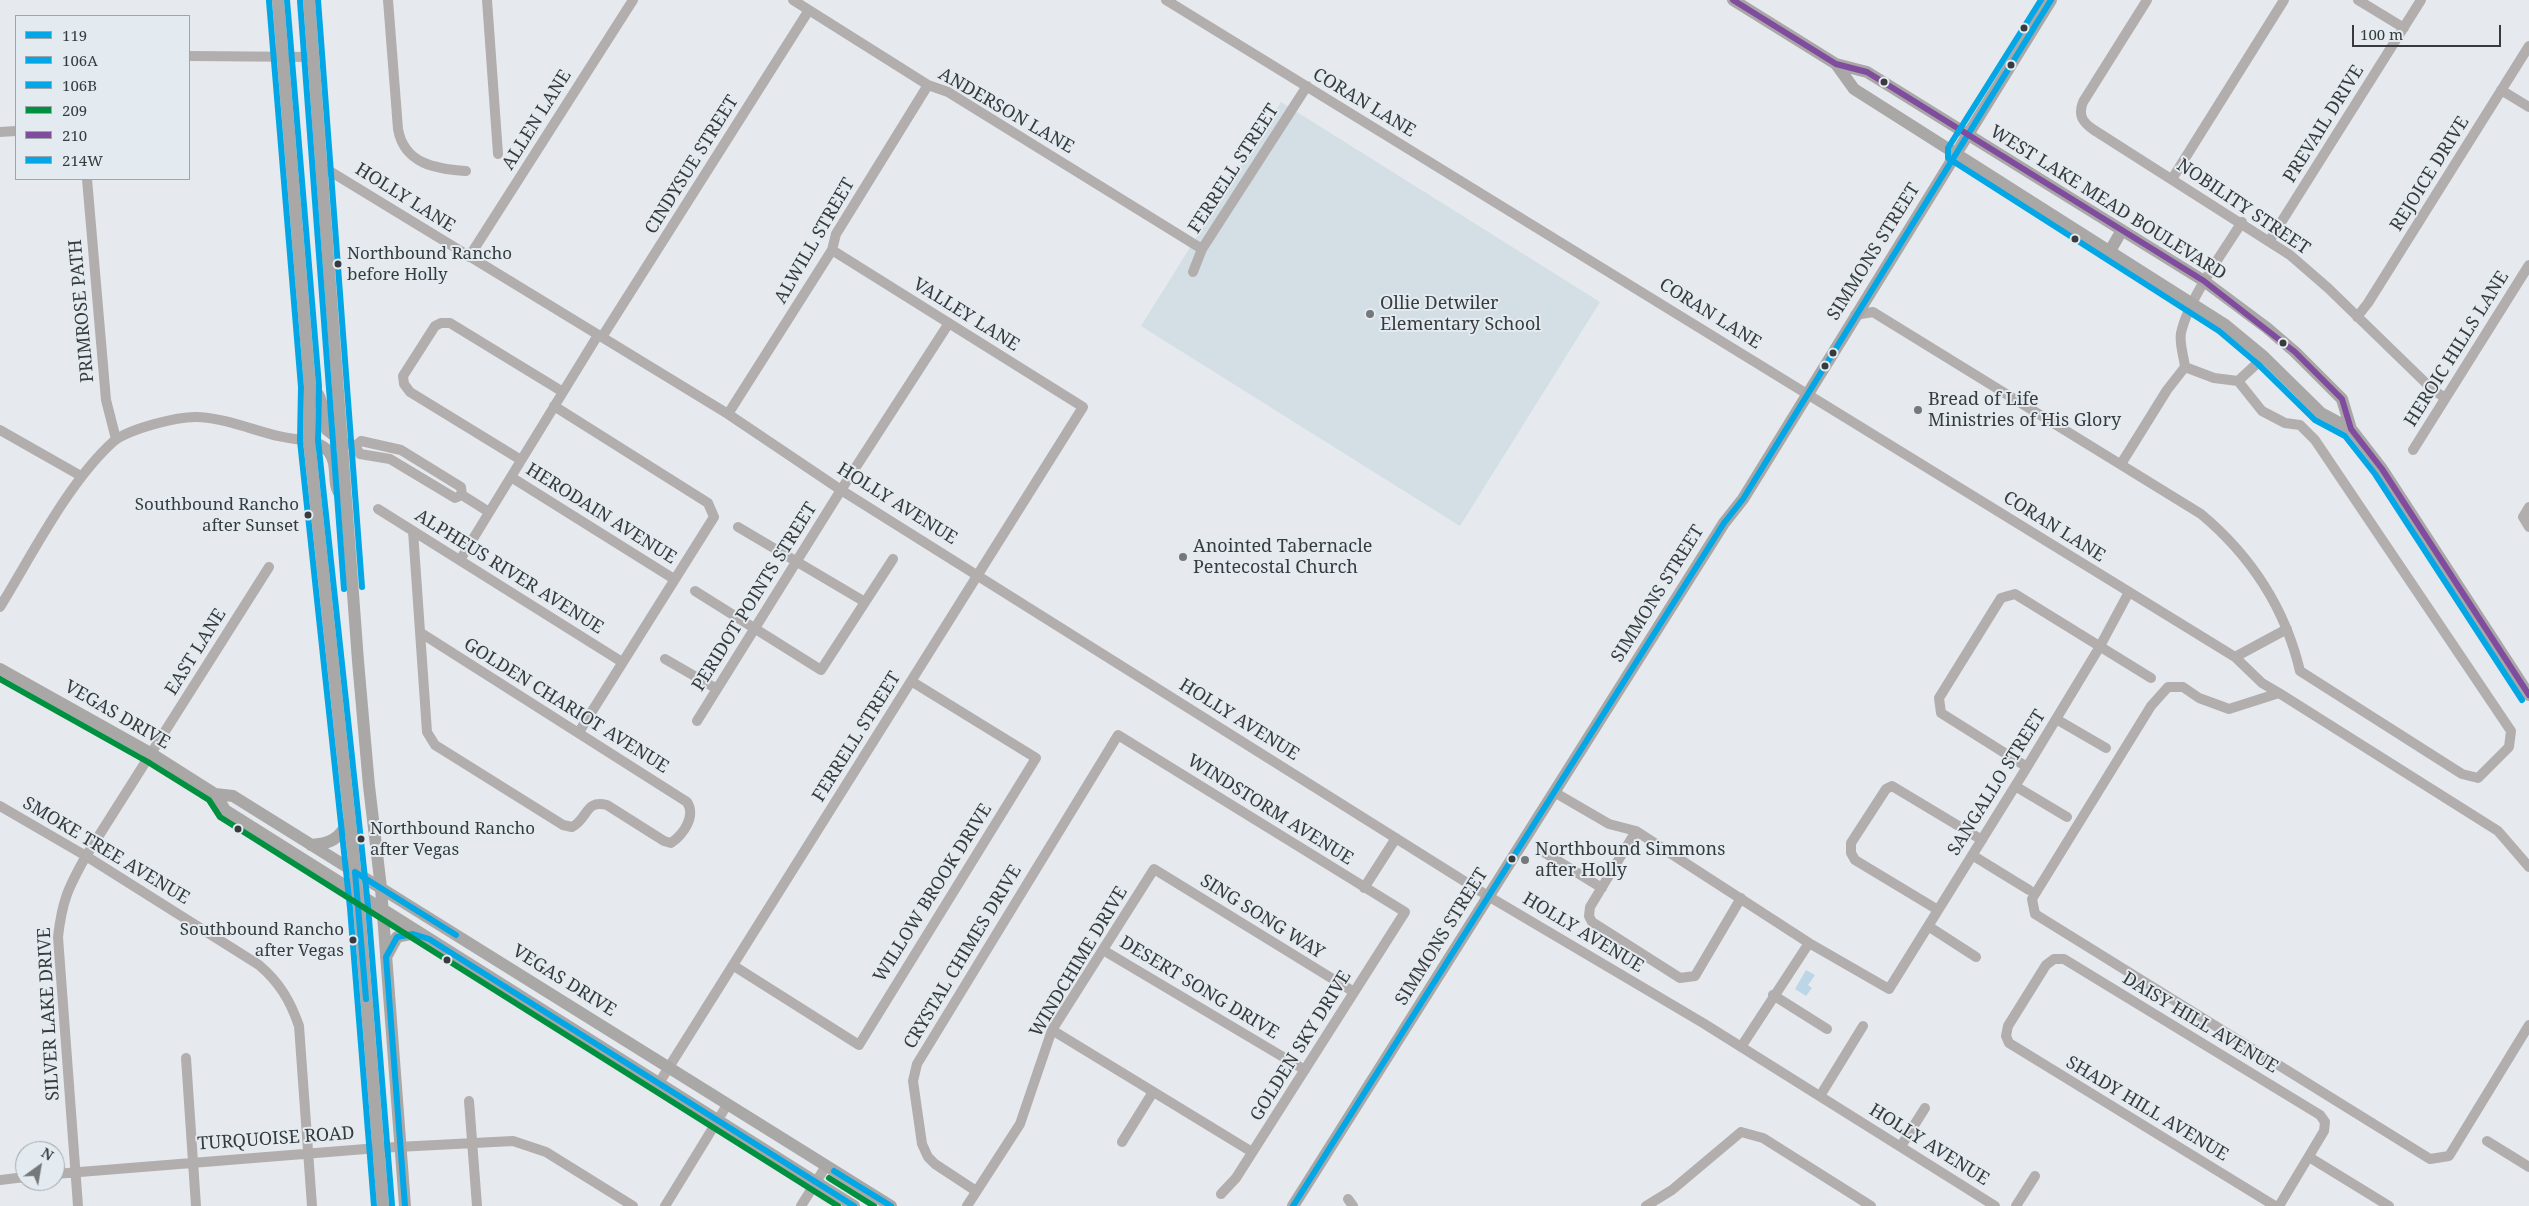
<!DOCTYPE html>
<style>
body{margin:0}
#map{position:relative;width:2529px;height:1206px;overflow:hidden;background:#e6eaee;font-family:"Noto Serif",serif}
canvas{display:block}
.legend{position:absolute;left:15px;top:15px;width:175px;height:165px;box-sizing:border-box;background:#e3ebf1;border:1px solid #9fa5a9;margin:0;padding:6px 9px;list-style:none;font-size:15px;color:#383b3d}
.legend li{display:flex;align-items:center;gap:10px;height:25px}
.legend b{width:25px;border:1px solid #9fa5a9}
.north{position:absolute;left:15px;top:1141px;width:50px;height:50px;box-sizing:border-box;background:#e3ebf1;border:1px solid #9fa5a9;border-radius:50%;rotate:32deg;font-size:14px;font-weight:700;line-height:20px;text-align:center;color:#383b3d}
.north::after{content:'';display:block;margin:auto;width:18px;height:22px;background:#75787b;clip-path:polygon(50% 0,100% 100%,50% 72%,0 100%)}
.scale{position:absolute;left:2352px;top:25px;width:149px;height:22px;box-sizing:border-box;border:2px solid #383b3d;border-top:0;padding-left:6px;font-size:15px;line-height:18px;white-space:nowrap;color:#383b3d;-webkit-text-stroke:4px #e3ebf1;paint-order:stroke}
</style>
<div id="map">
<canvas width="2529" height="1206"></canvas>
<ul class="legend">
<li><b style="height:6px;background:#03a7e6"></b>119</li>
<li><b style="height:6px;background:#03a7e6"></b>106A</li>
<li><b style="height:6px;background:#03a7e6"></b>106B</li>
<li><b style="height:6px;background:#009140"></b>209</li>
<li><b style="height:6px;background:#804c9e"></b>210</li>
<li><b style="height:6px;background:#03a7e6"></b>214W</li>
</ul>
<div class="north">N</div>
<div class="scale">100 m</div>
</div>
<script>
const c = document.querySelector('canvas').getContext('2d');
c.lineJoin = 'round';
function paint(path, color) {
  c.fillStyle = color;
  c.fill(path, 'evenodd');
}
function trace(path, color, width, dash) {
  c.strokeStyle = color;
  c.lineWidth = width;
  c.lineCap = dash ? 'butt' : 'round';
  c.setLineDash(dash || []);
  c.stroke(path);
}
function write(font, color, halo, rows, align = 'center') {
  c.font = font + ' "Noto Serif",serif';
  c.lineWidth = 4;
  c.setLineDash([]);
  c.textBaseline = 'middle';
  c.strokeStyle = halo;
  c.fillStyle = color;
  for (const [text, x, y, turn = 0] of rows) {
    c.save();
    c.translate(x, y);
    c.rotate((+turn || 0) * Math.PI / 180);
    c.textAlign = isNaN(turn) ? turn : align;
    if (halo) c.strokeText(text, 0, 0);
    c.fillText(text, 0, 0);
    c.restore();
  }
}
const built = new Path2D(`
 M1281 102 1600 302 1460 526 1141 326Z`);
const water = new Path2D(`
 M1806 970 1815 975 1808 985 1812 988 1806 996 1795 989Z`);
const minor = new Path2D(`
 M388 0 398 129C404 164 436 169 466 171
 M487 0 498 154
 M793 0 928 85 948 92 1202 249
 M1166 0 2235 657 2262 683 2279 693
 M2147 0 2083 102C2078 115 2082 122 2094 130L2290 255 2328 288 2432 389 2445 398
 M2358 0 2404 28
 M189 56 314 57
 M2501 90 2529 107
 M0 132 16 131
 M323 167 728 414 841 490 1488 896 1703 1023 1995 1206
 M87 179 106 400 116 439
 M2172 179 2284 0
 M2270 240 2421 0
 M469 257 633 0
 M1193 272 1202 249 1307 86
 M1855 315 1873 312 2201 514C2250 555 2285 608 2300 671L2462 774 2478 778 2509 747 2511 731 2315 440 2300 425 2285 423 2262 411 2238 381 2264 357
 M2357 317 2368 303 2529 46
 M602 337 809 10
 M2185 367 2214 378 2238 381
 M554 406 708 503 714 517 579 732
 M728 414 832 250 836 234 928 85
 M0 430 81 476
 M350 444 355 446 360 454 390 459 455 498 462 495
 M355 446 361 441 401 450 461 487 462 495 489 512
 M2413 450 2529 265
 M521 460 410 392 404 384 403 376 435 326 441 323H450L563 392
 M2121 464 2167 390 2185 367C2184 357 2179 343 2181 333 2188 300 2223 252 2242 222
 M511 477 674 579
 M2529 507 2523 517 2529 527
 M378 509 622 662
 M738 527 865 602
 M413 531 427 732 435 745 563 825 572 827C588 819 585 799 607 805L664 841 671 843C684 834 696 816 687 802L421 633
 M460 560 598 335
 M695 591 821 670 893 559
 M0 607C32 555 69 481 114 441 129 429 178 416 198 417 237 419 271 440 309 440
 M2235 657 2287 629
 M665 659 717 689
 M2056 719 2106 748
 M697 721 841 490 949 323
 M2027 767 1941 713 1939 698 2001 598 2015 594 2151 678
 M2015 786 2067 817
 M1554 792 1609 824 1636 831 1809 943 1889 989 2027 767 2099 648 2129 592
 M0 806 86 856 259 965C279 982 290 1000 299 1026L312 1206
 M1636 831 1590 907 1589 916 1592 922 1680 978 1695 976 1741 898
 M1545 853 1602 888
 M1972 855 2029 890
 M2529 867 2498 831 2279 693 2229 709 2199 698 2183 687H2168L2151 706 2032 899 2035 914 2430 1159 2449 1156 2529 1025
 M1364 888 1396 838
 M1938 910 1855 860 1851 853V843L1886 789 1892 786 1982 840
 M1928 926 1976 957
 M1103 950 1305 1070
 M734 966 859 1045 1036 758 911 681
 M1773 995 1827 1029
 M1052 1030 1252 1152
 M1741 1047 1809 943
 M186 1058 196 1206
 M659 1083 1083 407 832 250
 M1820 1096 1863 1026
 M469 1101 477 1206
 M2487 1141 2529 1167
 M1122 1142 1153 1092
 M1901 1146 1925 1108
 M2309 1157 2389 1206
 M55 1174 378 1148 513 1141 546 1152 633 1206
 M0 1180 25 1177
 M976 1191 935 1164 928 1157 922 1144 913 1081 917 1064 1118 735 1405 912 1236 1178 1221 1194
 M1348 1199 1353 1206
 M78 1206 58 937C62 901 68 888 86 856L269 567
 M665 1206 727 1105
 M801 1206 826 1166
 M967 1206 1020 1124 1052 1030 1154 869 1354 992
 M1646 1206 1672 1190 1741 1132 1763 1138 1871 1206
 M2016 1206 2035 1176
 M2275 1206 2009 1043 2006 1036 2008 1026 2046 965 2054 959H2064L2320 1115 2325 1122 2324 1131 2279 1206`);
const major = new Path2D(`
 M278 0 310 387 309 440 359 907 383 1206
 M309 0 358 661 369 786 381 888 405 1206
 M1733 0 1836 64 1867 72 2204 281 2267 328 2295 352 2342 399 2351 429 2382 469 2529 695
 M1836 64 1854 89 2224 324 2264 357 2321 413 2351 429
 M2110 251 2122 230
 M310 387C327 397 319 415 327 430L343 442
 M309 440C316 443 324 446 329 452 341 467 328 488 346 500
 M0 669 152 754 215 794 225 810 854 1206
 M215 794 233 796 891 1206
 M311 845C330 844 339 839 348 822
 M386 957 397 937 411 934 421 935
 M1293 1206 1724 523 1743 499 2051 0`);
const bus1 = new Path2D(`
 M355 872 456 935
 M355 872 366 999
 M834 1171 891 1206
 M405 1206 386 957 397 937 413 934 429 939 854 1206
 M1293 1206 1724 523 1743 499 2051 0`);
const bus2 = new Path2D(`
 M269 1 301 387 300 441 350 908 374 1206
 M300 1 344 589`);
const bus3 = new Path2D(`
 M287 0 319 386 318 440 368 906 392 1205
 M318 0 362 587`);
const bus4 = new Path2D(`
 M0 679 148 762 209 800 220 817 838 1206
 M829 1178 874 1206`);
const bus5 = new Path2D(`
 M1733 0 1836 64 1867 72 2204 281 2295 352 2342 399 2351 429 2382 469 2529 695`);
const bus6 = new Path2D(`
 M2041 0 1948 148V158L2219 331 2258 364 2315 420 2345 436 2375 474 2522 700`);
const markers = [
 [2024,28,4.5,"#383b3d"],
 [2011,65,4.5,"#383b3d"],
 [1884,82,4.5,"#383b3d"],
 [2075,239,4.5,"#383b3d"],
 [338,264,4.5,"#383b3d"],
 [1370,314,5,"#75787b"],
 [2283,343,4.5,"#383b3d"],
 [1833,353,4.5,"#383b3d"],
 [1825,366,4.5,"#383b3d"],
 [1918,410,5,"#75787b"],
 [308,515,4.5,"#383b3d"],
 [1183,557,5,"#75787b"],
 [238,829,4.5,"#383b3d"],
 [361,839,4.5,"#383b3d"],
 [1512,859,4.5,"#383b3d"],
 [1525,860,5,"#75787b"],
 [353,940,4.5,"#383b3d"],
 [447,960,4.5,"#383b3d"]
];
const busNames = [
 ["Northbound Rancho",347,254],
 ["before Holly",347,275],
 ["Southbound Rancho",299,505,"right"],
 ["after Sunset",299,526,"right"],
 ["Northbound Rancho",370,829],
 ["after Vegas",370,850],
 ["Southbound Rancho",344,930,"right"],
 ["after Vegas",344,951,"right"]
];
const streetNames = [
 ["CORAN LANE",1364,103,31],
 ["ANDERSON LANE",1006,111,30],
 ["ALLEN LANE",537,120,-58],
 ["PREVAIL DRIVE",2324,124,-58],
 ["CINDYSUE STREET",692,165,-58],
 ["FERRELL STREET",1234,169,-57],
 ["REJOICE DRIVE",2430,174,-58],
 ["HOLLY LANE",405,198,32],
 ["WEST LAKE MEAD BOULEVARD",2108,203,32],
 ["NOBILITY STREET",2243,207,34],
 ["ALWILL STREET",815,241,-60],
 ["SIMMONS STREET",1874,252,-58],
 ["PRIMROSE PATH",82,311,-95],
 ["CORAN LANE",1710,314,32],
 ["VALLEY LANE",966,315,32],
 ["HEROIC HILLS LANE",2457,349,-58],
 ["HOLLY AVENUE",897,504,32],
 ["HERODAIN AVENUE",601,514,32],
 ["CORAN LANE",2054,527,32],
 ["ALPHEUS RIVER AVENUE",509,572,32],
 ["SIMMONS STREET",1658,594,-58],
 ["PERIDOT POINTS STREET",755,597,-58],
 ["EAST LANE",196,652,-58],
 ["GOLDEN CHARIOT AVENUE",566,706,32],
 ["VEGAS DRIVE",117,715,30],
 ["HOLLY AVENUE",1239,720,32],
 ["FERRELL STREET",857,737,-58],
 ["SANGALLO STREET",1997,783,-58],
 ["WINDSTORM AVENUE",1270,810,32],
 ["SMOKE TREE AVENUE",106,851,31],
 ["WILLOW BROOK DRIVE",933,893,-58],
 ["SING SONG WAY",1262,917,32],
 ["HOLLY AVENUE",1583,933,31],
 ["SIMMONS STREET",1442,937,-58],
 ["CRYSTAL CHIMES DRIVE",963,957,-59],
 ["WINDCHIME DRIVE",1079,962,-59],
 ["VEGAS DRIVE",564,981,32],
 ["DESERT SONG DRIVE",1199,988,31],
 ["SILVER LAKE DRIVE",49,1014,-93],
 ["DAISY HILL AVENUE",2200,1023,31],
 ["GOLDEN SKY DRIVE",1301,1046,-58],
 ["SHADY HILL AVENUE",2147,1109,31],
 ["TURQUOISE ROAD",276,1139,-4],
 ["HOLLY AVENUE",1929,1145,32]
];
const poiNames = [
 ["Ollie Detwiler",1380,304],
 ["Elementary School",1380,325],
 ["Bread of Life",1928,400],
 ["Ministries of His Glory",1928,421],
 ["Anointed Tabernacle",1193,547],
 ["Pentecostal Church",1193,568],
 ["Northbound Simmons",1535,850],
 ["after Holly",1535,871]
];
paint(built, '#d4dee5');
paint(water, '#bcd6e7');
trace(minor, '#b2aeae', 10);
trace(major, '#aaa7a7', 12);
trace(bus1, '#03a7e6', 6);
trace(bus2, '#03a7e6', 6);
trace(bus3, '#03a7e6', 6);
trace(bus4, '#009140', 6);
trace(bus5, '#804c9e', 6);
trace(bus6, '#03a7e6', 6);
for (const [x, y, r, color] of markers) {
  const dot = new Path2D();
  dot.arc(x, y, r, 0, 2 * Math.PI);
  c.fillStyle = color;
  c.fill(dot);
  trace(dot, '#e3ebf1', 2);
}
write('17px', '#383b3d', '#e3ebf1', busNames, 'left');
write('18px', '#383b3d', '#e3ebf1', streetNames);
write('18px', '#383b3d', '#e3ebf1', poiNames, 'left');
</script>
